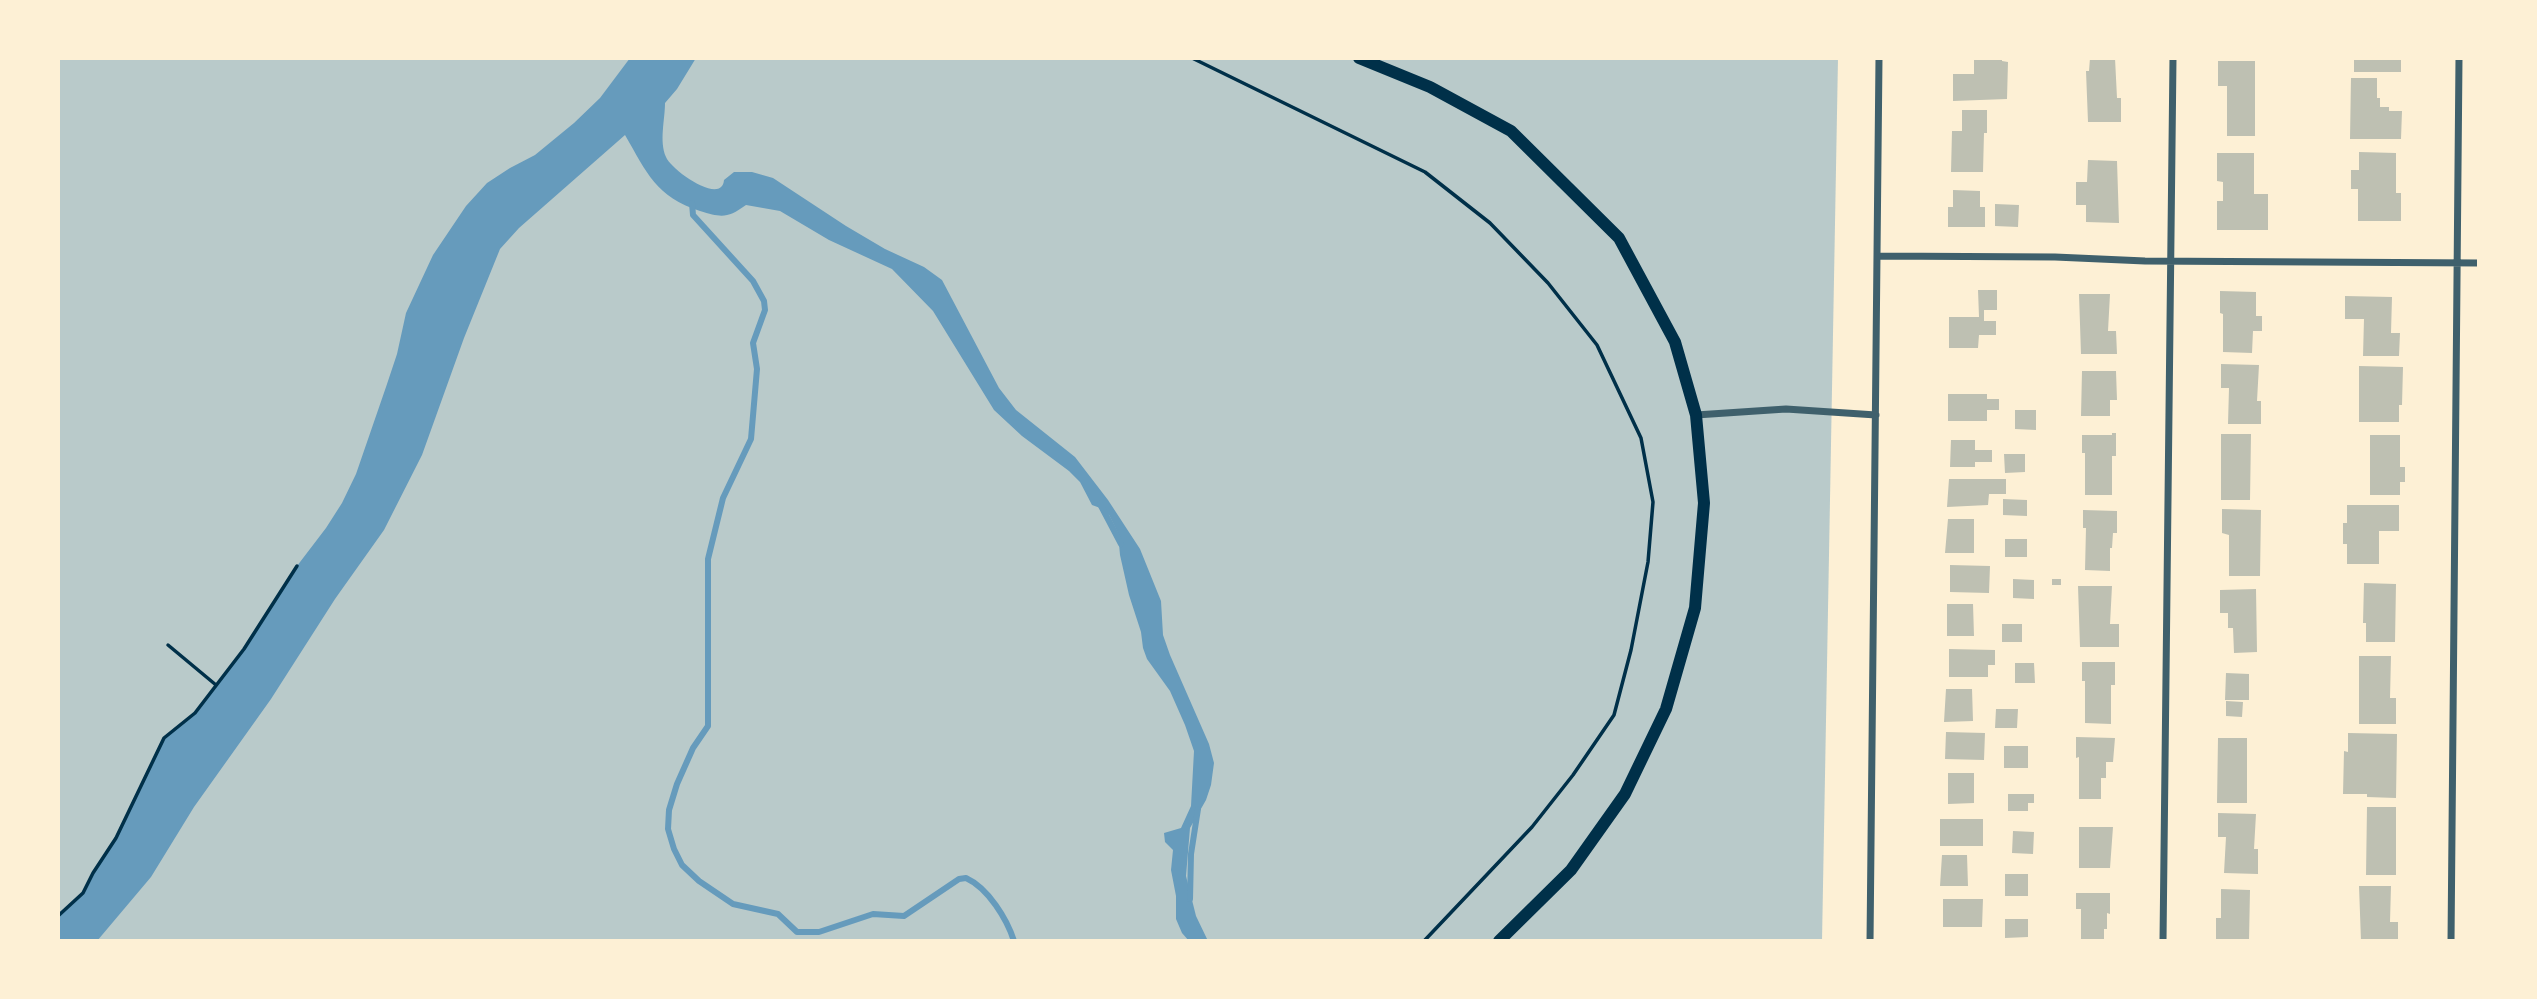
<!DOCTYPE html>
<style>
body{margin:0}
#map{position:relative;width:2537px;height:999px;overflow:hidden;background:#fdf0d5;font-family:"Exo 2",sans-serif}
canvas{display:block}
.frame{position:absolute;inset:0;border:60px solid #fdf0d5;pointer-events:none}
</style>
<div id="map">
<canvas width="2537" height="999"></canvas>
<div class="frame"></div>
</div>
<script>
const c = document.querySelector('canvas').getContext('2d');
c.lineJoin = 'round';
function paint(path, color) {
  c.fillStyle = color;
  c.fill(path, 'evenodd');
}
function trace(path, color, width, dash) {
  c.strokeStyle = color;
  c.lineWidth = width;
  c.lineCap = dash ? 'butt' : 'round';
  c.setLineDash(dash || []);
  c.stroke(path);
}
const green = new Path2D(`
 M58 58H1838L1822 941H58Z`);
const water = new Path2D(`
 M630 58H696L677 89 665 103C665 120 659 141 666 157 671 170 722 206 724 180L734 172H752L773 178 846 226 885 249 924 267 942 280 999 388 1016 410 1075 457 1108 500 1140 549 1161 601 1163 635 1170 655 1209 744 1214 763 1211 785 1206 800 1190 828 1186 876 1196 916 1208 941H1189L1182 933 1176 919V896L1171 870 1173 850 1165 842 1164 833 1181 828 1191 806 1194 751 1185 725 1170 691 1147 659 1143 648 1141 632 1129 595 1120 555 1118 533 1109 515 1103 509 1092 505 1080 482 1069 471 1022 436 994 410 933 311 892 269 829 240 780 211 746 205C728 218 722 218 700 211 656 197 647 173 625 135L519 228 500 249 464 338 422 455 384 530 335 599 271 699 194 807 151 877 97 941H58V916L83 893 93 873 116 838 164 738 195 713 244 649 297 566 326 528 342 503 356 474 386 387 397 354 406 313 433 255 466 206 487 183 510 168 535 155 574 123 600 98Z`);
const stream = new Path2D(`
 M692 203 693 215 753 281 764 301 765 310 753 343 757 369 751 439 723 498 708 559V726L693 748 677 784 669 810 668 829 674 849 682 865 699 881 733 904 778 914 797 932H819L873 914 904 916 959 879 966 878C988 888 1007 919 1014 941
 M1100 504 1121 544
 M1190 899 1191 854 1198 809`);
const building = new Path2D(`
 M1974 58H2002V61L2008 62 2007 99 1953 101V74H1974Z
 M2090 58H2115L2117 98H2121V122H2088L2086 71H2089Z
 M2354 58H2401V72H2354Z
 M2218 61H2255V136H2227V86H2218Z
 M2351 78H2377V98H2380V107H2389V111H2402L2401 139H2350Z
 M1962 110H1987V133H1984L1983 172H1951L1952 131H1962Z
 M2359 152 2396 153V193H2401V221H2358V189H2351V170H2359Z
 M2217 153H2254V194H2268V230H2217V201H2223V182L2217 181Z
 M2088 160 2117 161 2119 223 2086 222V205H2076V182H2087Z
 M1953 190 1980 191V207H1985V227H1948V207H1953Z
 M1995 204 2019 205 2018 227 1995 226Z
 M1978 290H1997V310H1984V321H1996V335H1979L1978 348H1949V317H1979Z
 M2220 291 2256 292V316H2262V331H2253L2252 353 2223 352V314L2220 313Z
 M2079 294H2110L2108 331H2116L2117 354H2081Z
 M2345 296 2392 297 2391 333H2400L2399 356H2363L2364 319H2345Z
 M2221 364 2259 365 2257 401H2261V424H2228L2229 388H2221Z
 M2359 366 2403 367 2402 405H2399V422H2359Z
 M2082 371H2116L2117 400H2110V416H2081Z
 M1948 394H1987V399H1999V410H1987V421H1948Z
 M2015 410H2036V430L2015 429Z
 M2112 433H2116V456H2112V495H2085V453H2082V435H2112Z
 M2221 434H2251L2250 500H2221Z
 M2370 435H2400V467H2405V482H2400V495H2370Z
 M1951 440H1975V450H1992V462H1975V467H1950Z
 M2004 454H2025V472L2005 473Z
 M1949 479H2006V494H1989L1988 505 1947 507Z
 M2003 499 2027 500V516L2003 515Z
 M2347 505H2399V531H2379V564H2347V544H2343V523H2347Z
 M2222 509 2261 510 2260 576H2229V535L2222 533Z
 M2083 510 2117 511V533H2113L2112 548H2110V571L2085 570 2086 528H2083Z
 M1948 519H1974V553H1945Z
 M2005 539H2027V557H2005Z
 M1950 565 1990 566 1989 593 1950 592Z
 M2013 579 2034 580V599L2013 598Z
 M2052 579H2061V585H2052Z
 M2364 583 2396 584 2395 642H2366V623H2363Z
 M2078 586H2112L2110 624H2119V647H2080Z
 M2256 589 2257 652 2234 653 2233 628H2228V613H2220V590Z
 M1947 604H1973L1974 636H1947Z
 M2002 624H2022V642H2002Z
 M1949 649 1995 650V665H1988V677H1949Z
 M2359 656H2391L2390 698H2396V724H2359Z
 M2082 662H2115V685H2111V724L2085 723V681H2082Z
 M2015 663H2034L2035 683H2015Z
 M2226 673 2249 674V700H2225Z
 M1946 689H1972L1973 721 1944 722Z
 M2226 701 2243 702 2242 717 2226 716Z
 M1996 709H2018L2017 728H1995Z
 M1946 732 1985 733 1984 760 1945 759Z
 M2348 733 2397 734 2396 798 2367 797V794H2343L2344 751 2348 752Z
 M2076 737 2115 738 2113 762H2106V778H2101V799H2079V757L2076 758Z
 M2218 738H2247V803H2217Z
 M2004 746H2028V768H2004Z
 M1948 773H1974V803L1948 804Z
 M2008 794H2034V803H2028V811H2008Z
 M2367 807H2396V875H2366Z
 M2218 813 2256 814 2254 849H2258V874L2224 873 2226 837H2218Z
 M1940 819H1983V846H1940Z
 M2079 827H2113L2110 868H2079Z
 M2013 831 2034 832 2033 854 2012 853Z
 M1942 855H1967L1968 886H1940Z
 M2005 874H2028V896H2005Z
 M2359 886H2391L2390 922H2398V941H2361Z
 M2221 889 2250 890 2249 941H2216V918H2221Z
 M2076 893H2110V914L2107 913V929H2104V941H2081V909H2076Z
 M1943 899H1983L1982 927H1943Z
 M2005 919H2028V937L2005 938Z
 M1941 939H1969V941H1941Z`);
const path = new Path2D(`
 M1192 58 1425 172 1490 223 1548 283 1597 345 1641 438 1653 502 1648 562 1631 650 1614 715 1573 775 1532 827 1424 941
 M168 645 216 685
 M58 916 83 893 93 873 116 838 164 738 195 713 244 649 297 566`);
const minor = new Path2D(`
 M1877 256 2055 257 2145 261 2479 263
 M1696 415 1786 409 1876 415
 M1870 941 1879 58
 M2163 941 2173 58
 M2451 941 2459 58`);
const secondary = new Path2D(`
 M1359 58 1430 87 1511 131 1619 238 1675 342 1696 415 1704 503 1695 608 1666 709 1625 794 1571 870 1499 941`);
paint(green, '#b9caca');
paint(water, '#669bbc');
trace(stream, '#669bbc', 6);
paint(building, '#bec0b2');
trace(path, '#003049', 3.5);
trace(minor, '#3f606c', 7);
trace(secondary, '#003049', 12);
</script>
